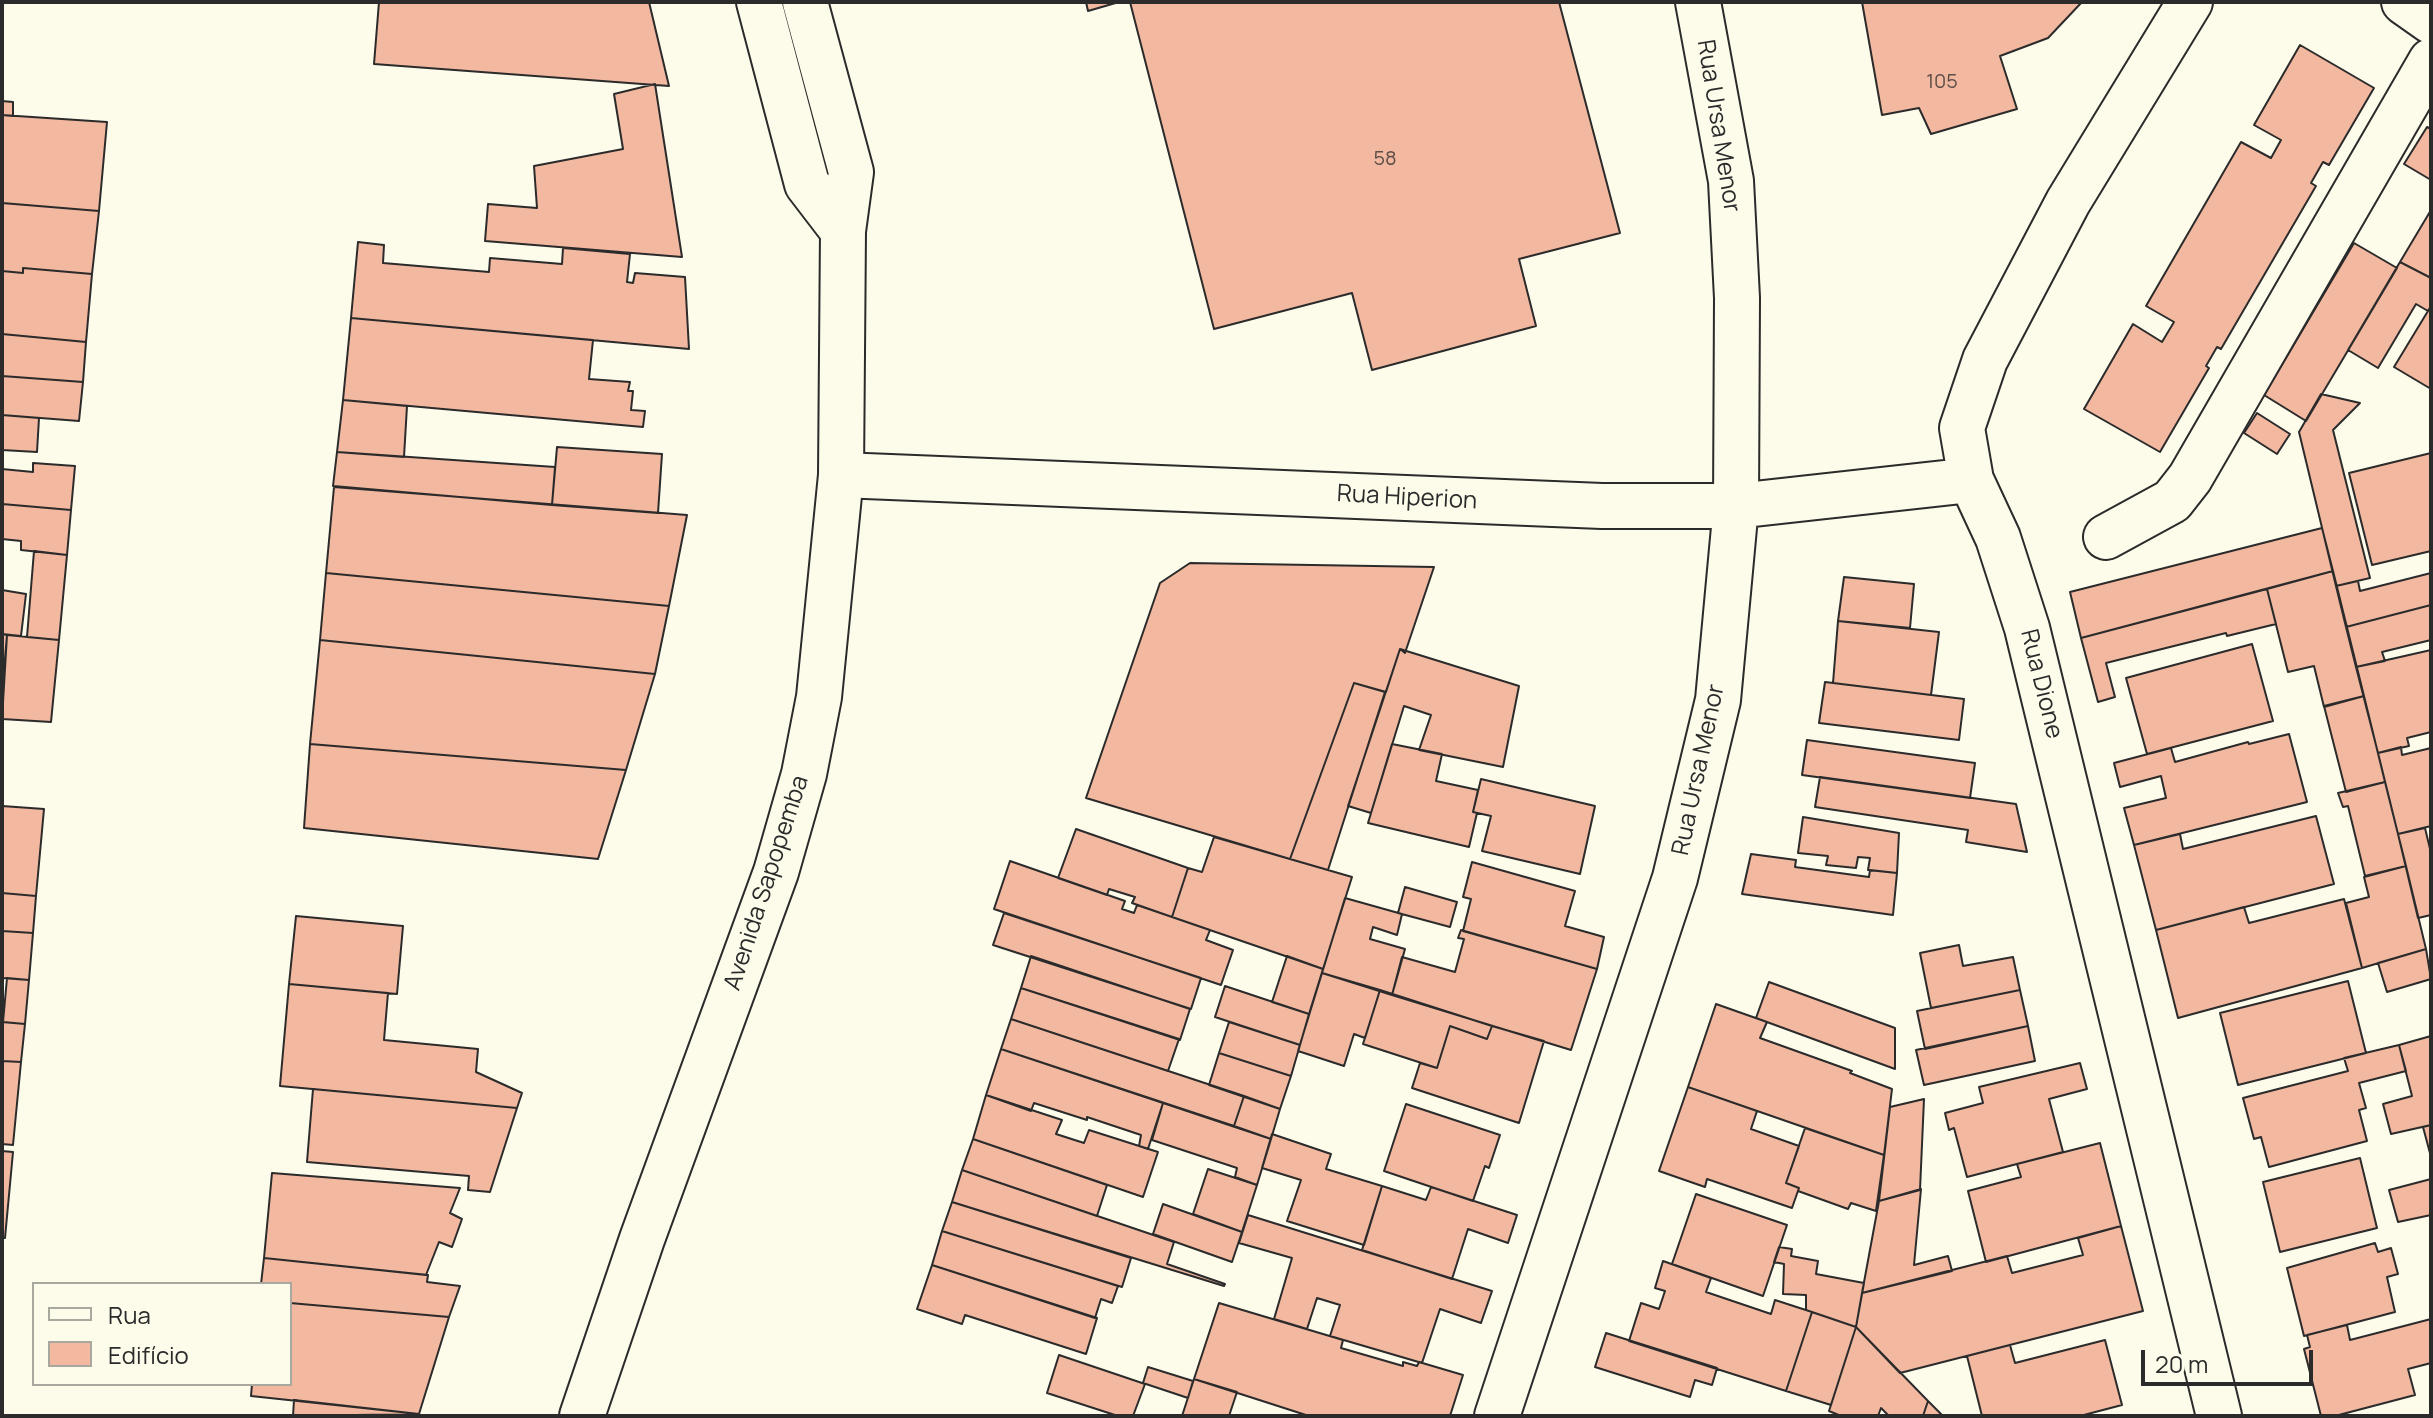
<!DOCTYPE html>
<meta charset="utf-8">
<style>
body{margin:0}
#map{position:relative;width:2433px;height:1418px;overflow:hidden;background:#fdfbea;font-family:Manrope,sans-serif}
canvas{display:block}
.frame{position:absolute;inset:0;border:4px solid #2b2b2b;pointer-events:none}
.legend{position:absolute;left:32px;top:1282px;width:260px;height:104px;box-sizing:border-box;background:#fdfbea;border:2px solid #a9a89e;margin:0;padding:10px 14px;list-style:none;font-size:24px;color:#2b2b2b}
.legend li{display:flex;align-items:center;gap:16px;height:40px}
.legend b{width:40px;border:2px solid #a9a89e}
.scale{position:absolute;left:2141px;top:1350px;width:172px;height:36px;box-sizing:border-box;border:4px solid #2b2b2b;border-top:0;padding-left:10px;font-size:24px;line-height:28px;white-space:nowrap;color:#2b2b2b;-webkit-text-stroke:6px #fdfbea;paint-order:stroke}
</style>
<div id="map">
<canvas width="2433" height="1418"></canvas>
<div class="frame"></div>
<ul class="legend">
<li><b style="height:10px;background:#fdfbea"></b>Rua</li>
<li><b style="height:22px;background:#f2b8a0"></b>Edifício</li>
</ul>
<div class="scale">20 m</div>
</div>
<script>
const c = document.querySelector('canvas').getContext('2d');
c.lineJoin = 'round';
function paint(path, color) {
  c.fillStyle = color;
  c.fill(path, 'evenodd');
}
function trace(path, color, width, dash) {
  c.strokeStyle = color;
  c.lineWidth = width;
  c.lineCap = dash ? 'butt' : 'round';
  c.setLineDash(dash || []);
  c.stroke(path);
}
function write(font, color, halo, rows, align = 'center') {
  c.font = font + ' Manrope,sans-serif';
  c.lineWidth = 6;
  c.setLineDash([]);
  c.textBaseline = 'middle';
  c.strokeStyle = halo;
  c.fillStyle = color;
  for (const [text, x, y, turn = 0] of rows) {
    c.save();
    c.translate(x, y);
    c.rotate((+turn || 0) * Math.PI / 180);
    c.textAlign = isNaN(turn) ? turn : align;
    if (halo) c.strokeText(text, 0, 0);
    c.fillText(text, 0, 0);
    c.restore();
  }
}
const building = new Path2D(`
 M379 2H649L669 86 374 64Z
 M1086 2H1119L1088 11Z
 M1130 2H1559L1620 233 1519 259 1536 326 1372 370 1352 293 1214 329Z
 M1862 2H2082L2048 38 2000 56 2017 109 1931 134 1919 108 1882 115Z
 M2300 45 2374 88 2329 165 2323 162 2311 183 2316 186 2221 349 2217 347 2206 366 2209 368 2160 452 2084 409 2133 324 2162 342 2174 322 2146 306 2241 142 2271 158 2281 140 2254 125Z
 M655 84 682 257 485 241 488 204 537 208 534 166 623 149 614 94Z
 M2 101 13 102V116L2 115Z
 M2 115 107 122 99 211 2 203Z
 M2427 127 2431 129V180L2404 164Z
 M2 203 99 211 92 274 23 268V273L2 271Z
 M2431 210V278L2400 262Z
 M358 242 384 245 383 263 489 272 490 258 562 264 563 248 630 254 627 282 633 283 635 273 685 277 689 349 351 318Z
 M2354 243 2397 268 2306 421 2264 395Z
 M2400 262 2431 278V306L2428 311 2416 304 2378 368 2348 350Z
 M23 268 92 274 86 342 2 334V271L23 273Z
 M2431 306V389L2394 367Z
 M351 318 593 340 589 379 630 382 628 391H633L631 410 645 411 643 427 343 400Z
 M2 334 86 342 83 382 2 376Z
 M2 376 83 382 79 421 2 415Z
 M2321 394 2360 403 2333 430 2370 578 2336 586 2299 432Z
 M343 400 407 406 404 457 337 452Z
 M2257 413 2290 434 2277 454 2244 433Z
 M2 415 39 418 37 452 2 450Z
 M557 447 662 454 658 513 552 505Z
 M337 452 555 467 552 505 333 486Z
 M2431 453V551L2372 565 2349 473Z
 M33 463 75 466 71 510 2 504V469L33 472Z
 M334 487 687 515 669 606 326 573Z
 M2 504 71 510 67 555 21 550V541L2 539Z
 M2322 528 2333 571 2081 638 2070 592Z
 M34 551 67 555 59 640 27 637Z
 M1190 563 1434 567 1405 653 1400 649 1386 692 1354 683 1290 859 1086 798 1160 583Z
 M2333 571 2364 696 2324 707 2314 666 2288 672 2267 589Z
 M326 573 669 606 655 674 320 640Z
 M2431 573V605L2346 627 2336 586 2358 581 2360 591Z
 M1844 577 1914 584 1910 628 1838 621Z
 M2267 589 2276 624 2227 636 2226 633 2106 663 2115 697 2098 702 2081 638Z
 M2 590 26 594 21 636 2 634Z
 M2431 605V640L2382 652 2385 661 2356 667 2346 627Z
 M1838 621 1939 632 1931 695 1833 683Z
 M2 634 7 635 2 694Z
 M7 635 59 640 51 722 2 719Z
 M320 640 655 674 626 770 310 744Z
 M2252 644 2273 721 2147 754 2126 678Z
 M1400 649 1519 686 1503 767 1419 750 1431 715 1404 706 1371 813 1348 806Z
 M2431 650V732L2407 738 2409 746 2378 753 2356 667Z
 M1825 682 1964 699 1959 740 1819 723Z
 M1354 683 1385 692 1328 870 1290 859Z
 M2364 696 2385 782 2346 792 2324 706Z
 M2289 734 2307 802 2134 845 2124 808 2166 798 2161 776 2120 787 2114 763 2171 748 2175 762 2248 742 2249 744Z
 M1807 740 1975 763 1970 798 1802 775Z
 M310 744 626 770 598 859 304 828Z
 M1392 744 1442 754 1436 781 1478 790 1473 812 1477 813 1469 847 1368 823Z
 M2401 747 2402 755 2431 748V826L2398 834 2378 753Z
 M1820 777 2016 804 2027 852 1966 842 1968 830 1815 807Z
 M1481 779 1595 806 1580 874 1482 851 1491 816 1473 812Z
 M2385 782 2406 866 2365 876 2348 806 2343 807 2338 793Z
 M2 806 44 809 36 896 2 893Z
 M2316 816 2334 884 2156 930 2134 845 2180 834 2183 849Z
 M1803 817 1899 833 1897 873 1868 870 1870 858 1858 857 1856 868 1826 865 1828 856 1798 853Z
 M2425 828 2431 853V915L2418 918 2398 834Z
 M1076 829 1188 868 1172 917 1132 903 1135 897 1109 889 1107 895 1058 878Z
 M1214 837 1352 877 1323 969 1172 917 1188 868 1202 872Z
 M1751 854 1796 860 1795 867 1869 877 1870 870 1897 873 1893 915 1742 894Z
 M1010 861 1125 901 1122 909 1134 913 1137 905 1210 930 1206 940 1233 950 1221 985 994 909Z
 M1472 862 1575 891 1565 926 1604 937 1597 969 1463 931 1471 899 1463 897Z
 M2406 866 2426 949 2362 968 2346 903 2369 897 2364 877Z
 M1405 887 1457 902 1450 927 1398 913Z
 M2 893 36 896 33 933 2 931Z
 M1345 898 1402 914 1397 935 1373 927 1370 939 1405 949 1392 995 1322 973Z
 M2344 899 2362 968 2178 1018 2156 930 2244 907 2249 923Z
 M1004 913 1201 978 1191 1009 993 945Z
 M296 916 403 926 397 994 289 984Z
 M1461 930 1597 969 1571 1050 1392 995 1402 957 1455 972 1464 939 1458 938Z
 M2 931 33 933 29 980 2 978Z
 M1959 945 1963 966 2013 957 2020 990 1931 1008 1920 953Z
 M2426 949 2431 979 2387 992 2378 963Z
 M1031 956 1190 1009 1180 1040 1021 988Z
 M1287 956 1323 969 1309 1014 1272 1002Z
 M1322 973 1380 990 1365 1038 1354 1034 1344 1066 1298 1051Z
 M7 978 29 980 25 1024 3 1022Z
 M2348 981 2366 1053 2238 1085 2220 1013Z
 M1769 982 1895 1028V1069L1756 1018Z
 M289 984 388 993 384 1040 478 1049 476 1072 522 1093 517 1108 280 1086Z
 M1225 986 1309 1014 1300 1045 1215 1017Z
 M1021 988 1179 1039 1168 1071 1011 1019Z
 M1380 990 1492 1026 1487 1039 1450 1026 1437 1068 1363 1044Z
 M2020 990 2028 1026 1925 1049 1917 1011Z
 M1716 1004 1767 1022 1760 1038 1852 1071 1850 1073 1892 1089 1884 1155 1688 1087Z
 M1011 1019 1244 1096 1234 1126 1001 1049Z
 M2 1022 25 1024 21 1062 2 1061Z
 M1229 1022 1300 1045 1291 1076 1219 1053Z
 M1450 1026 1487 1039 1492 1026 1544 1041 1519 1123 1412 1088 1420 1063 1437 1068Z
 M2028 1026 2035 1061 1924 1085 1916 1050Z
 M2431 1036V1125L2391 1134 2383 1104 2412 1096 2399 1045Z
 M2399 1045 2406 1071 2359 1083 2366 1108 2359 1110 2367 1141 2269 1167 2261 1137 2254 1139 2243 1098 2348 1071 2344 1058Z
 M1001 1049 1163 1103 1148 1149 1139 1146 1141 1135 1087 1117V1120L1034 1103 1031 1111 986 1095Z
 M1219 1053 1291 1076 1280 1109 1209 1085Z
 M2 1061 21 1062 13 1145 2 1144Z
 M2080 1063 2087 1089 2049 1099 2063 1152 1967 1177 1954 1128 1949 1130 1945 1113 1983 1103 1979 1087Z
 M1688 1087 1757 1111 1751 1129 1799 1146 1786 1183 1799 1188 1792 1208 1707 1179 1705 1187 1659 1171Z
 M313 1089 517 1108 490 1192 468 1190 469 1176 307 1162Z
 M986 1095 1062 1120 1056 1134 1084 1143 1089 1130 1158 1152 1143 1197 973 1139Z
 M1244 1096 1280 1109 1271 1139 1234 1126Z
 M1924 1099 1920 1190 1879 1201 1890 1107Z
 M1163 1103 1271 1139 1257 1185 1235 1177 1237 1168 1152 1140Z
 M1406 1104 1500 1135 1489 1168 1485 1166 1473 1201 1384 1171Z
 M2431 1125V1157L2423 1127Z
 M1805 1128 1884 1155 1876 1211 1851 1203 1848 1209 1798 1191 1799 1188 1786 1183Z
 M1272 1134 1331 1154 1326 1169 1382 1186 1364 1245 1287 1221 1301 1180 1262 1168Z
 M973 1139 1107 1185 1097 1216 962 1170Z
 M2100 1143 2121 1226 1986 1262 1968 1191 2021 1177 2017 1164Z
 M2 1151 13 1152 5 1238H2Z
 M2360 1158 2377 1228 2280 1252 2263 1182Z
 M1208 1169 1257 1185 1242 1232 1193 1214Z
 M962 1170 1174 1242 1167 1264 1225 1284 1224 1286 952 1202Z
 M272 1173 460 1188 450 1213 462 1219 452 1247 439 1242 426 1275 264 1258Z
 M2431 1179V1215L2398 1222 2389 1190Z
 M1382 1186 1426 1200 1431 1187 1517 1215 1508 1243 1468 1229 1452 1279 1362 1250Z
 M1921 1189 1914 1265 1948 1256 1952 1271 1862 1293 1879 1201Z
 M1696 1194 1787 1225 1763 1296 1672 1264Z
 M952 1202 1131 1258 1122 1287 942 1231Z
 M1163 1204 1242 1232 1232 1262 1153 1234Z
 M1248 1215 1492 1291 1481 1323 1440 1309 1422 1363 1330 1336 1340 1305 1317 1298 1307 1329 1274 1319 1292 1258 1239 1243Z
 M2121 1226 2143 1311 1900 1373 1856 1327 1862 1293 2007 1256 2012 1273 2083 1255 2078 1238Z
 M942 1231 1118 1286 1112 1303 1101 1299 1095 1318 932 1265Z
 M2375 1243 2378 1252 2391 1248 2398 1274 2387 1277 2395 1312 2304 1336 2287 1268Z
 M1779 1247 1792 1249 1791 1256 1818 1261 1816 1274 1864 1283 1856 1327 1806 1310V1295L1783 1294 1784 1264 1774 1262Z
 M264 1258 428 1275 427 1282 460 1286 449 1317 290 1303V1284H261Z
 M1663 1261 1711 1278 1706 1292 1771 1314 1775 1300 1812 1312 1786 1391 1629 1341 1641 1303 1659 1309 1665 1291 1655 1288Z
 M932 1265 1097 1318 1086 1354 965 1315 962 1324 917 1309Z
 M290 1303 449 1317 419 1414 251 1396 252 1384H290Z
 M1219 1303 1343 1340 1341 1348 1403 1366V1362L1417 1366 1419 1362 1463 1375 1450 1416H1309L1194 1379Z
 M1812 1312 1856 1327 1831 1405 1786 1391Z
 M2431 1319V1363L2408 1369 2415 1395 2335 1416H2321L2304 1349 2310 1347 2307 1335 2347 1325 2350 1340Z
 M1856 1327 1928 1401 1923 1416H1889L1881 1408 1878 1416H1841L1829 1411Z
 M1606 1333 1717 1368 1712 1385 1695 1380 1690 1397 1595 1367Z
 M2105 1340 2122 1405 2080 1416H1982L1967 1356 2010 1345 2015 1363Z
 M1059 1355 1145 1384 1133 1416H1118L1047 1393Z
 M1148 1367 1193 1381 1188 1398 1143 1383Z
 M1194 1379 1237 1392 1229 1416H1182Z
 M294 1400 419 1414 293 1416Z
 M1928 1401 1943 1416H1923Z`);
const street = new Path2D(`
 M2190 2 2068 202 1985 360 1962 428 1971 480 1998 538 2027 628 2219 1416
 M2404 2 2431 21
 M841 475 1602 506H1736L1971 480
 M2106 537 2172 501 2190 478 2431 61
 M1497 1416 1675 878 1718 700 1736 506 1737 298 1731 181 1698 2`);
const secondary = new Path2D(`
 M759 2 807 184 843 231
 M582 1416 642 1239 776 872 804 774 819 697 841 475 843 231 851 172 805 2`);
const numberNames = [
 ["105",1942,82],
 ["58",1385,159]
];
const streetNames = [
 ["Rua Ursa Menor",1718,126,81],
 ["Rua Hiperion",1407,498,3],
 ["Rua Dione",2041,684,76],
 ["Rua Ursa Menor",1699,770,-78],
 ["Avenida Sapopemba",767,883,-72]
];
paint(building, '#f2b8a0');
trace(building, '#2b2b2b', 2);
trace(street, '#2b2b2b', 48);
trace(secondary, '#2b2b2b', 48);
trace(street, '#fdfbea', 44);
trace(secondary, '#fdfbea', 44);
write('20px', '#5d4e48', null, numberNames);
write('24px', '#2b2b2b', '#fdfbea', streetNames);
</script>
